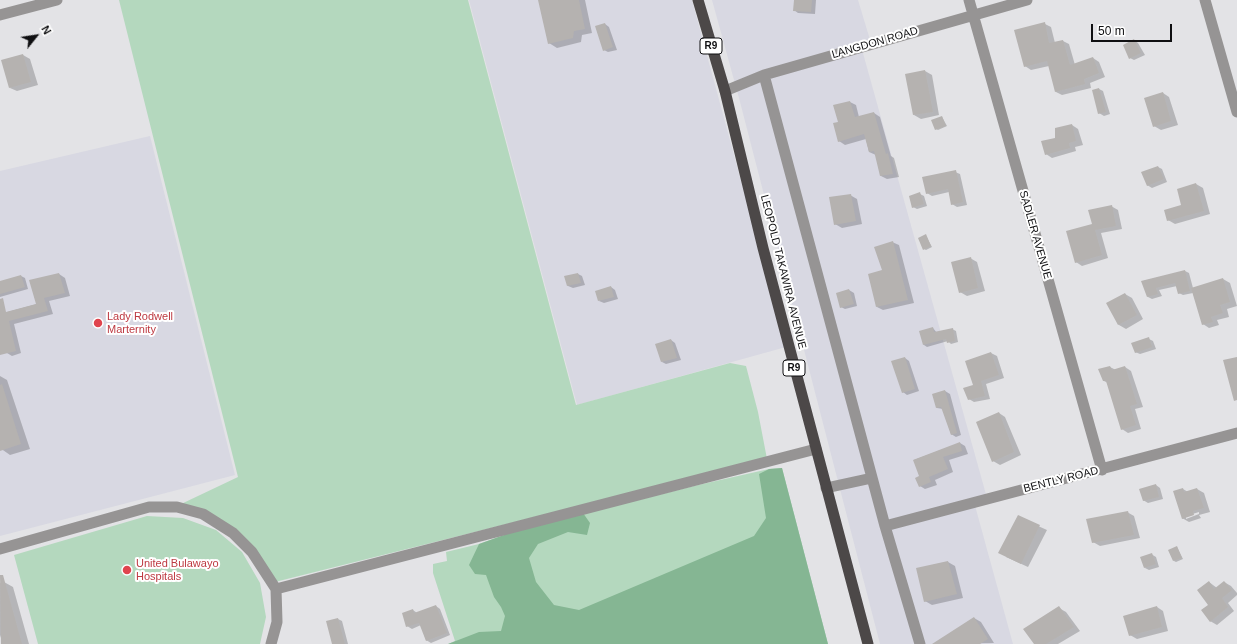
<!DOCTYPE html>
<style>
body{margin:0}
#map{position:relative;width:1237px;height:644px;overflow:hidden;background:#e3e3e6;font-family:Arial,sans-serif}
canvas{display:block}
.north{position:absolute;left:16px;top:16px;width:40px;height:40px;-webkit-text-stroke:3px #fff;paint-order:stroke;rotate:60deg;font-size:11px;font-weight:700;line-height:16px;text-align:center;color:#0f0f11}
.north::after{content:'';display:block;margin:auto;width:14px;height:18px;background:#0f0f11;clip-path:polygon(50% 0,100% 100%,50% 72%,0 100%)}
.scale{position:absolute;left:1091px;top:24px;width:81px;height:18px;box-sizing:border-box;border:2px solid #0f0f11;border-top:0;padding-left:5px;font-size:12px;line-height:14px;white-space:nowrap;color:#0f0f11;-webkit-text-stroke:3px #fff;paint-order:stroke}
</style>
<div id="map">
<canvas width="1237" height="644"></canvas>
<div class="north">N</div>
<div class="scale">50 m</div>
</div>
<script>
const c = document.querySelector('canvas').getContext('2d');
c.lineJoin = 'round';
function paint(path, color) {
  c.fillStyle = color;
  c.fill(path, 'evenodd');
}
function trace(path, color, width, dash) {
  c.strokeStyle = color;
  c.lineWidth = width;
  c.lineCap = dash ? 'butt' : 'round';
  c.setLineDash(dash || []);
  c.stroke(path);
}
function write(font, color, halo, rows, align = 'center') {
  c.font = font + ' Arial,sans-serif';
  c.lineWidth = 4;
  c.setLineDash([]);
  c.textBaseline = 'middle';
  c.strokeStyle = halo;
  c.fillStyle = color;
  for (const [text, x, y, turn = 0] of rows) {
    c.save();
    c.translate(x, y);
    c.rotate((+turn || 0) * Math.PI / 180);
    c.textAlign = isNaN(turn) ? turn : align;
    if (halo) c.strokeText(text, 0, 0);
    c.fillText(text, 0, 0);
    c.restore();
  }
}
const built = new Path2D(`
 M469 0H692L786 347 577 405Z
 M712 0H858L871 43 861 46 987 498 974 502 1013 644H880L739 98Z
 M150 136 235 475 0 536V171Z`);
const green = new Path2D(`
 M119 0H468L576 405 730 363 746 366 758 412 767 459 275 582 255 550 179 505 238 477Z
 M782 468 828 644H448L455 641 433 573V564L447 561 446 552 479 544 518 530 698 485 769 469Z
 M147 516 183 518 216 530 242 552 260 583 266 617 260 644H38L14 555Z`);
const forest = new Path2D(`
 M782 468 828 644H448L479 632 501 631 505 616 501 607 494 597 486 575 475 574 469 565 479 544 518 530 583 513 590 523 587 535 568 532 538 544 529 558 536 582 554 605 579 610 754 536 766 518 759 474 769 469Z`);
const shadow = new Path2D(`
 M539 0H585L592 33 582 35 581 42 557 48 549 43Z
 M795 0H816L815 14 798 13 794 10Z
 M605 24 609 27 617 50 608 52 604 50Z
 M1045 24 1051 27 1055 43 1063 41 1069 44 1075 65 1093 58 1099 62 1105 77 1090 83 1091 88 1062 95 1056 92 1049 66 1031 70 1025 66Z
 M1134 40 1138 43 1145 55 1134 60 1130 58Z
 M23 55 30 59 38 85 17 91 10 88Z
 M925 71 932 75 939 115 921 119 914 115Z
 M1099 89 1103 91 1110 114 1104 116 1099 113Z
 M1163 93 1169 97 1178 125 1161 130 1154 126Z
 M850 102 856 105 859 117 874 113 880 117 891 156 894 158 899 177 887 179 881 176 876 155 869 152 866 139 845 145 839 141V122Z
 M942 117 947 126 938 130 936 129Z
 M1072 125 1078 129 1083 145 1075 147 1076 151 1052 158 1046 154 1056 139Z
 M1158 167 1162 169 1167 182 1152 188 1147 185Z
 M955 172 960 174 967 205 957 207 952 204 949 192 932 196 927 193Z
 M1196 184 1203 188 1210 214 1175 224 1168 220 1182 206Z
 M920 194 924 196 927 206 917 209 913 207Z
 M850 195 857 199 862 224 842 228 835 224Z
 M1111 206 1118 210 1122 229 1101 233 1108 258 1082 266 1076 262 1093 224Z
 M926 236 932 247 926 250 924 249Z
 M892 242 899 245 914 303 883 310 877 307 883 271Z
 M970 258 977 262 985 291 967 296 960 292Z
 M1185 271 1189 273 1193 288 1223 279 1230 283 1237 306 1227 309 1229 317 1217 320 1219 325 1209 328 1203 324 1193 293 1183 295 1179 293 1177 286 1159 290 1162 296 1152 299 1148 297 1143 281Z
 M59 274 65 278 70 296 49 301 53 314 14 324 21 353 12 356 7 353 0 331V314L37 304Z
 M578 274 582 276 585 285 573 288 568 286 566 277Z
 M21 276 25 278 28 289 0 297V282Z
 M611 287 615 290 618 299 604 303 599 301Z
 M849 290 854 293 857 306 845 309 841 307Z
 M1125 294 1132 298 1143 319 1126 329 1119 325 1108 304Z
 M933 328 937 333 952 329 956 331 958 342 951 344 948 341 927 347 924 345 920 332Z
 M1149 339 1153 341 1156 349 1140 354 1135 352Z
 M671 340 675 343 681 360 666 364 662 362Z
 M991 353 997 356 1004 378 986 384 990 399 974 402 969 399Z
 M905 358 909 361 919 391 907 395 903 392Z
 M1110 367 1116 370 1125 367 1131 371 1143 407 1135 409 1141 429 1128 433 1122 429 1108 383 1104 381Z
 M0 376 7 380 30 449 10 455 0 448Z
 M945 391 950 394 961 435 956 437 951 434 943 409 937 408 933 395Z
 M999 413 1005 417 1021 455 1000 465 993 461Z
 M960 443 965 446 968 454 949 460 953 472 935 480 937 485 925 489 920 486V477L914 460Z
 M1156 485 1160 488 1163 499 1148 503 1143 500Z
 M1183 489 1188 492 1197 489 1204 493 1210 512 1199 515 1201 518 1189 522 1182 518ZM1199 512V514L1186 519V516Z
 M1127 512 1134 516 1140 538 1100 546 1093 542Z
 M1018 517 1047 530 1028 567 1006 557Z
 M1177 547 1183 559 1176 562 1174 561Z
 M1151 554 1156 557 1159 567 1149 570 1145 568Z
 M948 562 955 566 963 598 932 605 925 601Z
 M4 582 13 587 29 644H3L0 635V583Z
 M1209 582 1217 588 1224 582 1231 586 1237 593V595L1228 603 1234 611 1217 625 1210 621Z
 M436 606 440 609 450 635 431 643 426 640 421 625 412 629 407 626 413 610 417 613Z
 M1157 607 1163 611 1168 631 1137 639 1130 635Z
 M1059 608 1066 612 1080 631 1058 644H1035Z
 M974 618 981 622 994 643 938 644Z
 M338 619 342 621 348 644H333Z`);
const building = new Path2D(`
 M538 0H579L585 29 574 31 573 38 548 44Z
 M794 0H812L811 12 793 11Z
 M1045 22 1049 43 1063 40 1070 65 1093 57 1099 73 1084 79 1085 84 1055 92 1047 61 1024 67 1014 30Z
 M605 23 613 47 603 51 595 26Z
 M1134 39 1141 53 1129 59 1123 45Z
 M23 54 31 82 9 88 1 60Z
 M925 70 933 112 913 115 905 74Z
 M1099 88 1106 112 1098 114 1092 90Z
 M1163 92 1171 121 1153 127 1144 98Z
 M850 101 855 117 874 112 886 154 888 153 893 174 880 176 874 151 869 152 864 134 838 142 833 123 838 122 833 105Z
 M942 116 946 126 935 130 931 120Z
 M1072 124 1076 141 1069 143 1070 148 1045 155 1041 141 1055 138V128Z
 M1158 166 1164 179 1147 186 1141 172Z
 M956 170 963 202 951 205 948 189 926 194 922 177Z
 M1196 183 1204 211 1167 221 1164 210 1181 205 1177 189Z
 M920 192 924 204 912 208 909 196Z
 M851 194 856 221 834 225 829 197Z
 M1112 205 1116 226 1095 230 1102 255 1075 263 1066 231 1092 224 1088 210Z
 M926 234 931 246 923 250 918 238Z
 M893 241 908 300 876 307 868 274 882 270 874 247Z
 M971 257 978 288 959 293 951 262Z
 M1185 270 1190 291 1178 294 1175 283 1156 288 1158 294 1147 297 1141 281Z
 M59 273 65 293 44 298 48 311 9 321 16 351 0 355V299L3 298 6 312 36 304 29 280Z
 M578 273 581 283 567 286 564 276Z
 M21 275 25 287 0 294V281Z
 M1223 278 1230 302 1220 305 1223 313 1211 317 1213 322 1202 325 1191 288Z
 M611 286 614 297 598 301 595 291Z
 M849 289 854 304 840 308 836 293Z
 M1125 293 1137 315 1118 325 1106 303Z
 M933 327 934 332 953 328 955 341 947 343 946 339 923 345 919 331Z
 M1149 337 1152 347 1135 353 1131 343Z
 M671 339 677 358 661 362 655 344Z
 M991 352 999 375 981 381 985 396 968 400 963 388 973 385 965 361Z
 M905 357 915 389 902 393 891 361Z
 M1237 357V400L1234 401 1223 360Z
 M1110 366 1112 370 1125 366 1137 404 1130 406 1136 425 1121 430 1106 381H1103L1098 369Z
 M2 384 21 444 0 451V385Z
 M945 390 957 433 951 435 941 407 936 408 932 394Z
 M999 412 1014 452 992 462 976 422Z
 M960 442 962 451 943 457 948 469 929 477 931 482 919 487 915 478 919 476 913 460Z
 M1156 484 1159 497 1143 501 1139 489Z
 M1183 488 1184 492 1197 488 1204 508 1193 511 1194 515 1182 519 1173 491Z
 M1128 511 1134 535 1092 543 1086 519Z
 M1018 515 1040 525 1021 564 998 553Z
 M1177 546 1182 558 1173 561 1168 550Z
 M1152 553 1156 564 1144 568 1140 557Z
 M948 561 957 594 924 602 916 568Z
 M0 575H3L22 644H1Z
 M1209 581 1214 589 1224 581 1232 590 1222 598 1228 607 1210 622 1201 610 1208 605 1197 590Z
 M436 605 447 633 426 641 419 623 406 627 402 613 413 609 414 613Z
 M1059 606 1074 627 1046 644H1034L1023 629Z
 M1157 606 1162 627 1129 636 1123 616Z
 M974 617 988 639 980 644H932Z
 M338 618 345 644H332L326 621Z`);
const minor = new Path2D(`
 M969 0 1102 470
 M1205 0 1237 112
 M0 15 57 0
 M764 75 885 526 920 644
 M725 91 764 75 1027 0
 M826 488 872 478
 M885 526 1237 433
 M0 549 149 507H177L203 514 233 533 252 552 276 589 277 622 271 644
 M276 589 816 449`);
const trunk = new Path2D(`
 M698 0 725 91 763 248 868 644`);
const markers = [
 [98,323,5,"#e0444e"],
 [127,570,5,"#e0444e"]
];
const shields = [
 [711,46,22],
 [794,368,22]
];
const shieldNames = [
 ["R9",711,46],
 ["R9",794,368]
];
const streetNames = [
 ["LANGDON ROAD",875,43,-16],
 ["SADLER AVENUE",1035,235,74],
 ["LEOPOLD TAKAWIRA AVENUE",783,272,76],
 ["BENTLY ROAD",1061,480,-14]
];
const healthNames = [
 ["Lady Rodwell",107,317],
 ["Marternity",107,330],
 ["United Bulawayo",136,564],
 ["Hospitals",136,577]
];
paint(built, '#d8d8e2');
paint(green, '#b4d8be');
paint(forest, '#85b693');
paint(shadow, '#0003');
paint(building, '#b5b2b0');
trace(minor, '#969494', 11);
trace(trunk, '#4c4848', 11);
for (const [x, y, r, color] of markers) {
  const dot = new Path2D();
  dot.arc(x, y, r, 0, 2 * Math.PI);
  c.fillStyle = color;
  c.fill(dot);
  trace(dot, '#fff', 1.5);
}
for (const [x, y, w] of shields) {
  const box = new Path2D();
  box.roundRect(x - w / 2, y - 8, w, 16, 3);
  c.fillStyle = '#fff';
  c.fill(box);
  trace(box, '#0f0f11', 1);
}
write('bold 10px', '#0f0f11', null, shieldNames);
write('11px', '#0f0f11', '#fff', streetNames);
write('11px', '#be3a42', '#fff', healthNames, 'left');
</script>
